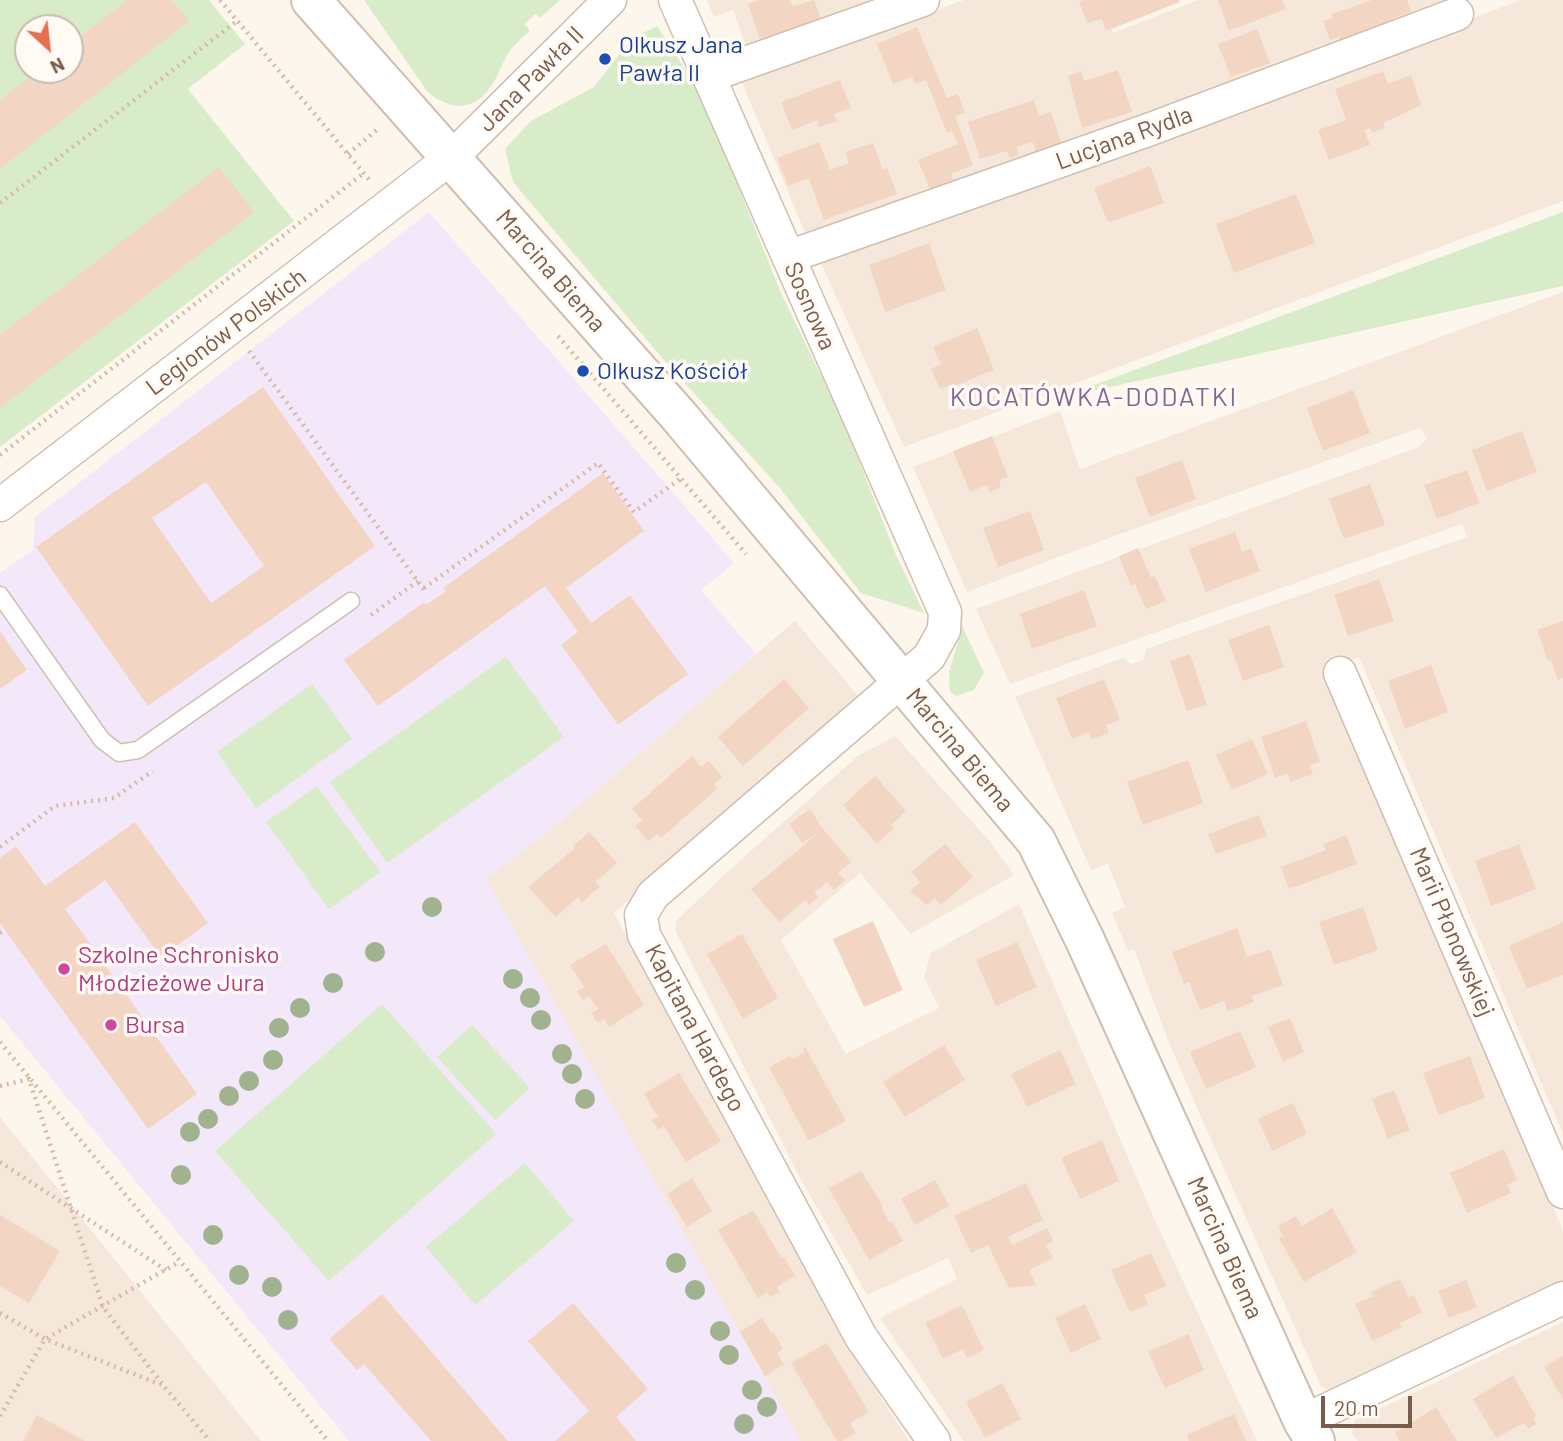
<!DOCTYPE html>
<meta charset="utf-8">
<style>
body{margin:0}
#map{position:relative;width:1563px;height:1441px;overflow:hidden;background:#fdf6ec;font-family:Barlow,sans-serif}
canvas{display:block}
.north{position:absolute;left:14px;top:14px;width:70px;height:70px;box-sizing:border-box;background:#fffaf3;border:2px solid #cabbb1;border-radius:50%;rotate:153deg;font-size:19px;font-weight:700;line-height:28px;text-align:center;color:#7a5c4d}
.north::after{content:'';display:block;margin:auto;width:24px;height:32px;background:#e76f51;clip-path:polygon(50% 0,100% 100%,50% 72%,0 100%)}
.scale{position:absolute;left:1321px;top:1396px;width:91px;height:32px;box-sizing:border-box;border:4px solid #7a5c4d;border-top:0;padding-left:9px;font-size:21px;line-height:24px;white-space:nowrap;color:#7a5c4d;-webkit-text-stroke:5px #fffaf3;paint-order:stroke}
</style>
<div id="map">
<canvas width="1563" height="1441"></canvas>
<div class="north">N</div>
<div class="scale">20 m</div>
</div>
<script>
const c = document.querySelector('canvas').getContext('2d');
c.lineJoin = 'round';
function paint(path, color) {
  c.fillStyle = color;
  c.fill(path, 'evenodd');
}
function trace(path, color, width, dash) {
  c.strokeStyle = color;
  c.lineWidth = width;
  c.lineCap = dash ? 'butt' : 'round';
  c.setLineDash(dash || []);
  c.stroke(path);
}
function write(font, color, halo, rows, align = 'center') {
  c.font = font + ' Barlow,sans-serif';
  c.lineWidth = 7;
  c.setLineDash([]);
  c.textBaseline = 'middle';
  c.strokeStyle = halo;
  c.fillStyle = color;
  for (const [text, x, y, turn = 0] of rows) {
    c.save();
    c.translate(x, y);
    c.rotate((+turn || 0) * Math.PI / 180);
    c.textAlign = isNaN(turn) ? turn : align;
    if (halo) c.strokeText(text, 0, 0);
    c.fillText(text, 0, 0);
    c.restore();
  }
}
const residential = new Path2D(`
 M707 0H902L748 53 733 10 714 17Z
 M964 0H1100L1113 33 1198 0H1471L1332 53 905 207 901 199 806 235 741 80Z
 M1521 0H1563V201L904 447 819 259 1296 85Z
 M1563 292V1134L1359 657 1324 670 1361 764 1563 1230V1284L1332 1392 1321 1386 1205 1126 1169 1043 1134 949 1128 951 1112 913 1125 907 1108 864 1091 870 1015 697 1123 658 1131 664 1144 660 1146 649 1467 537 1462 524 1010 684 976 609 1419 447 1427 438 1420 428 1106 539 967 592 913 467 1060 411 1080 469Z
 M795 621 860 698 657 870 660 873 614 913 750 1167 865 1373 909 1441H800L485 879 546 833Z
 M895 736 991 843 1014 875 911 934 860 873 781 940 846 1054 939 1008 924 977 931 953 1019 904 1153 1216 1257 1441H964L880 1318 957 1279 948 1258 867 1295 800 1178 676 932V921L726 873 858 756Z
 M0 1117 261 1441H0Z
 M1563 1322V1441H1358L1352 1434 1354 1421Z`);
const education = new Path2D(`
 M429 212 734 563 701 590 756 654 546 833 486 879 800 1441H349L0 1016V573L33 550 35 517Z`);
const green = new Path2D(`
 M0 0H209L245 44 188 89 294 221 0 447ZM28 28H70V70H28Z
 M364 0H560L540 18 535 14 525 24 530 31C522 38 512 46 507 55 501 66 497 79 489 89 472 113 446 109 427 91Z
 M657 26 700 92 781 293 843 421 896 555 924 613 861 593 779 487 663 359 513 182 505 149 531 121 594 87 631 39Z
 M1563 212V286L1056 399Z
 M959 619 984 673 974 690 957 696 950 692 949 672 961 632Z
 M506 657 564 737 387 863 330 782Z
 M312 684 352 739 256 808 217 752Z
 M317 786 380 872 329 909 266 822Z
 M382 1004 496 1134 329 1281 215 1151Z
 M472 1025 530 1088 495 1120 437 1057Z
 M525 1163 574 1221 475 1305 426 1247Z`);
const building = new Path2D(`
 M127 0H172L189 21 0 169V100L38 70H70V45Z
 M760 0H790L793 6 814 0 821 19 760 39 748 4Z
 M1085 0H1179L1180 2 1106 31 1102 19 1087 23 1079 2Z
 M1218 0H1282L1286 9 1229 31Z
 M1372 0H1407L1411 12 1392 18 1395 27 1343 47 1339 37 1330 40 1323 21 1333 18 1332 14Z
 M917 27 947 98 958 94 965 113 955 116 973 165 951 174 954 183 931 192 918 160 958 144 952 131 947 133 926 80 916 84 912 77 893 84 877 44Z
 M1257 29 1270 63 1231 77 1218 44Z
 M1118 70 1132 112 1082 128 1068 76 1081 71 1084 81Z
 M1383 71 1388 84 1411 75 1421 105 1383 123 1385 128 1372 133 1370 128 1364 130 1370 145 1329 160 1318 130 1346 120 1335 89Z
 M840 80 851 108 834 114 837 121 819 127 817 120 792 130 781 102Z
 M1034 100 1039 116 1051 112 1062 144 1036 153 1033 142 1017 147 1019 155 1010 158 1007 151 980 159 968 122Z
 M819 142 830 170 849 163 845 152 873 143 883 170 887 168 897 194 824 220 809 178 788 186 777 158Z
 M1150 166 1164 203 1110 222 1107 220 1094 188Z
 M219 167 254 212 0 408V335Z
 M1296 194 1315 243 1234 273 1216 224Z
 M929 243 946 290 885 312 869 265Z
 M977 328 994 370 950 388 949 386 940 389 931 369 941 364 933 347Z
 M263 387 375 546 148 706 36 547ZM206 482 264 566 211 603 152 518Z
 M1353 390 1370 433 1323 451 1307 408Z
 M1522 431 1537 472 1487 491 1472 450Z
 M992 436 1008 477 999 480 1001 487 990 492 987 485 970 492 953 451Z
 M1182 460 1196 499 1150 517 1135 478Z
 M1467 470 1479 503 1437 519 1424 485Z
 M603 473 644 531 566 588 591 623 630 595 688 674 618 725 561 645 578 632 545 586 378 706 344 660 424 602 426 605 446 591 443 588Z
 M1370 484 1385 525 1344 539 1329 499Z
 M1030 511 1044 550 998 567 983 528Z
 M1235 532 1242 552 1251 548 1260 571 1206 592 1189 549Z
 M1138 548 1151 578 1155 576 1166 601 1146 609 1135 584 1131 586 1119 556Z
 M1379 579 1394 621 1348 636 1334 595Z
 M1084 590 1097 626 1032 649 1020 614Z
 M1563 621V678L1558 680 1551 660 1548 661 1537 630Z
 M1269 625 1284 667 1243 681 1228 640Z
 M0 631 27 670 0 689Z
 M1190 654 1207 705 1187 711 1170 661Z
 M1431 665 1448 712 1405 729 1388 681Z
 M784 679 809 708 743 766 718 737Z
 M1104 679 1120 720 1106 725 1109 733 1092 739 1089 732 1072 739 1056 698Z
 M1306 721 1320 762 1310 765 1313 774 1290 782 1288 773 1275 778 1261 737Z
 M1252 739 1268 774 1232 790 1216 755Z
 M692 756 701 767 709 761 722 777 714 784 717 789 661 838 657 834 648 841 635 826 642 820 632 809Z
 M1188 760 1203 803 1143 825 1127 782Z
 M875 776 906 811 891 825 894 828 877 844 843 805Z
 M810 809 823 829 851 862 838 873 845 880 834 890 827 882 814 893 818 897 809 905 805 900 779 922 751 889 821 831 802 843 789 824Z
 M1259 815 1267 836 1216 854 1208 834Z
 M135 822 208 923 161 957 105 880 65 909 197 1094 148 1129 0 923V858L16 846 45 886Z
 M589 832 617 863 595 882 600 887 591 894 582 903 578 897 556 917 528 887 575 848 573 846Z
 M1346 835 1357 864 1289 889 1281 867 1326 850 1323 844Z
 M945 844 973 877 941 905 935 898 926 905 910 891 920 882 911 872Z
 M1519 844 1536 889 1491 906 1475 861Z
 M1363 907 1378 950 1334 965 1319 922Z
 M873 921 903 990 864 1007 833 939Z
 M1563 922V975L1527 989 1509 946Z
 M1237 928 1247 957 1270 949 1283 985 1252 996 1254 1002 1228 1011 1224 1001 1200 1010 1189 982 1184 984 1172 952Z
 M742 934 778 998 743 1019 707 954Z
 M1017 942 1037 987 996 1006 976 960Z
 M606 944 644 1005 609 1027 604 1019 597 1023 591 1013 598 1009 589 996 583 1000 577 991 584 987 570 965Z
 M1290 1018 1304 1052 1283 1062 1268 1027Z
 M1240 1031 1256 1067 1206 1089 1190 1052Z
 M944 1045 965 1080 905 1117 883 1082Z
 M805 1047 846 1121 809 1141 769 1067 790 1056 792 1059 805 1052 803 1049Z
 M1060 1050 1076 1084 1027 1107 1011 1074Z
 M1470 1056 1485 1098 1439 1115 1423 1073Z
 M679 1073 721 1141 686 1162 664 1126 658 1130 652 1120 658 1117 644 1094Z
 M1394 1090 1410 1130 1388 1139 1372 1099Z
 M1293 1103 1307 1134 1272 1151 1258 1119Z
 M1102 1140 1119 1181 1080 1199 1061 1158Z
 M1504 1149 1517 1180 1507 1185 1511 1193 1467 1213 1450 1173Z
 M861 1171 883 1206 882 1208 890 1223 892 1222 903 1241 869 1260 829 1188Z
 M692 1178 712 1211 687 1227 667 1194Z
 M935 1180 949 1206 915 1225 901 1199Z
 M1026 1183 1043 1220 1008 1237 1012 1245 1047 1228 1053 1241 1046 1245 1053 1258 1029 1270 1036 1285 1009 1288 988 1245 971 1253 954 1216Z
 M1332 1208 1357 1252 1304 1282 1279 1238 1283 1236 1278 1226 1296 1216 1302 1226Z
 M753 1210 782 1259 784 1257 795 1276 777 1287 780 1292 770 1297 767 1292 758 1298 718 1230Z
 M0 1215 60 1251 29 1303 0 1286Z
 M1151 1253 1166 1286 1144 1295 1148 1304 1130 1312 1111 1270Z
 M1400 1279 1409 1297 1414 1295 1422 1312 1400 1323 1402 1327 1372 1341 1355 1304 1373 1296 1371 1292Z
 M1466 1280 1477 1307 1449 1318 1438 1291Z
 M382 1294 508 1441H431L364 1364 357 1370 329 1339Z
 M573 1303 648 1389 616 1417 636 1441H555L589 1411 528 1341Z
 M1085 1304 1101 1339 1071 1353 1055 1318Z
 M962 1305 984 1350 967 1358 963 1349 943 1359 925 1323Z
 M762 1318 771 1333 774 1332 783 1349 777 1353 784 1364 765 1376 740 1332Z
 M1188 1334 1204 1370 1165 1388 1148 1352Z
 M827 1343 869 1412 850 1423 856 1433 842 1441H837L791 1363Z
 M1563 1356V1399L1544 1367Z
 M1513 1375 1536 1416 1533 1418 1536 1424 1528 1429 1524 1423 1496 1438 1473 1399Z
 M1002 1383 1021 1419 985 1438 966 1402Z
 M1436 1407 1457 1441H1400L1395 1433Z
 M1234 1414 1246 1441H1189L1187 1435Z
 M37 1415 85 1441H23Z`);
const path = new Path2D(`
 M220 0 371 182
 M348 154 380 127
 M0 203 237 21
 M558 336 746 554
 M249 351 427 594
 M0 455 364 173
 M424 588 598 463 634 512 680 479
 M371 615 418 581
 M0 847 55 806 114 798 153 771
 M0 933 5 930
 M0 1042 328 1441
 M0 1086 29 1079 103 1307 163 1385 210 1441
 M0 1162 166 1270
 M0 1313 45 1339 162 1385
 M0 1416 45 1339 179 1262`);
const service = new Path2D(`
 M0 595 102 740 119 753 138 750 351 601`);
const minor = new Path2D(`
 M675 0 945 612 944 630 929 657 653 895 641 915 644 935 861 1337 934 1441
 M709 76 923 0
 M788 257 1148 130 1457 14
 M0 505 452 157 610 0
 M1340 673 1563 1192
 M1303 1421 1563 1298`);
const tertiary = new Path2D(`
 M311 0 678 415 1036 841 1084 938 1303 1421 1315 1441`);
const trees = [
 [432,907],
 [375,952],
 [513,979],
 [333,983],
 [530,998],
 [300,1008],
 [541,1020],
 [279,1028],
 [562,1054],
 [273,1060],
 [572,1074],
 [249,1081],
 [229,1096],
 [585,1099],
 [208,1119],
 [190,1132],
 [181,1175],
 [213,1235],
 [676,1263],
 [239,1275],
 [272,1287],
 [695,1290],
 [288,1320],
 [720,1331],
 [729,1355],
 [752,1390],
 [767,1407],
 [744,1424]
];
const markers = [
 [605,59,7,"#1a4fb4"],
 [583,371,7,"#1a4fb4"],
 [64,969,7,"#d1479c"],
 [111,1025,7,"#d1479c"]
];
const transitNames = [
 ["Olkusz Jana",619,45],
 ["Pawła II",619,73],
 ["Olkusz Kościół",597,371]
];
const streetNames = [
 ["Jana Pawła II",531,79,-45],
 ["Lucjana Rydla",1124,138,-20],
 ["Marcina Biema",551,271,49],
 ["Sosnowa",810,306,66],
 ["Legionów Polskich",226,332,-37],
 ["Marcina Biema",960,750,50],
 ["Marii Płonowskiej",1452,932,67],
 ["Kapitana Hardego",695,1028,62],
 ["Marcina Biema",1225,1248,66]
];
const hotelNames = [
 ["Szkolne Schronisko",78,955],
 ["Młodzieżowe Jura",78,983],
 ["Bursa",125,1025]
];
const neighbourhoodNames = [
 ["KOCATÓWKA-DODATKI",1094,397]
];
paint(residential, '#f5e8da');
paint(education, '#f3e8fa');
paint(green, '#d8ecc9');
paint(building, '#f3d5c3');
trace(service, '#d1beb0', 19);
trace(minor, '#d1beb0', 35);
trace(tertiary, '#d1beb0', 42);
trace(path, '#d9b8a5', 4.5, [2, 5]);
trace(service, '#fff', 16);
trace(minor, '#fff', 32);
trace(tertiary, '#fff', 38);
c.fillStyle = '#a0b28e';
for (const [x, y] of trees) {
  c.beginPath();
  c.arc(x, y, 10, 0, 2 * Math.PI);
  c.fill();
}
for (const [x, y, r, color] of markers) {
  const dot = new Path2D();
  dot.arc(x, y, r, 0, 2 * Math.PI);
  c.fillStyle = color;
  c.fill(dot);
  trace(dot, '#fffaf3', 2.5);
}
write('24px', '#164399', '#fffaf3', transitNames, 'left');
write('24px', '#7a5c4d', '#fffaf3', streetNames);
write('24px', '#b23c85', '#fffaf3', hotelNames, 'left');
c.letterSpacing = '2px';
write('26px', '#846695', '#fffaf3', neighbourhoodNames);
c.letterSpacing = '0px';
</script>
